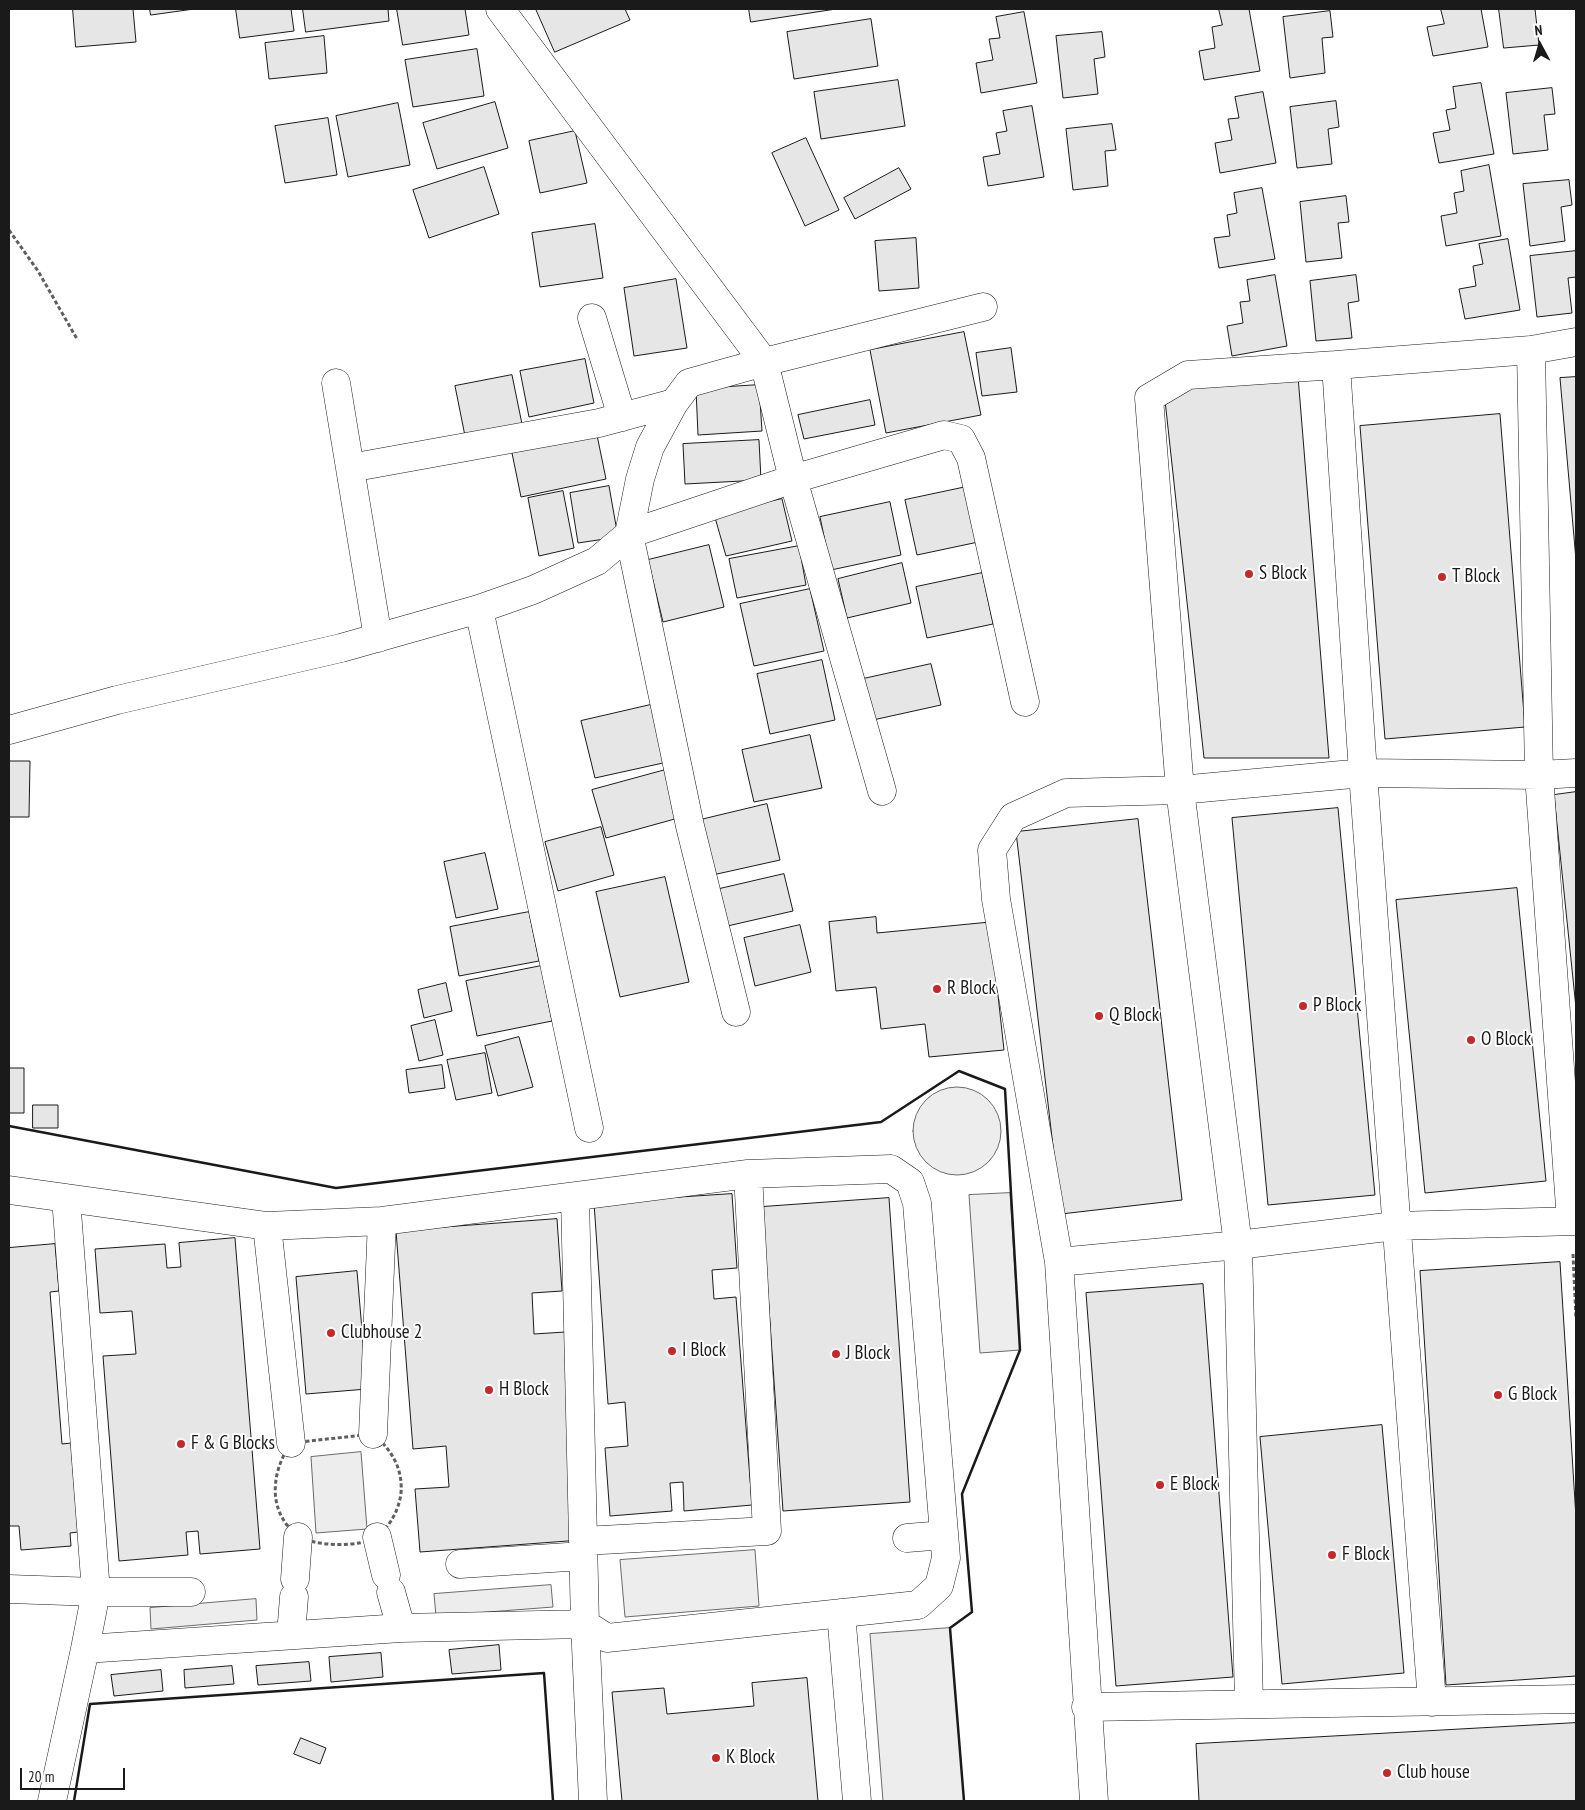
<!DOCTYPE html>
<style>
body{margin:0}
#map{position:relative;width:1585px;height:1810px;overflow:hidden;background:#fff;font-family:"PT Sans Narrow",sans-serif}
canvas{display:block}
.frame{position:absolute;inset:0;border:10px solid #1a1a1a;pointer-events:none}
.north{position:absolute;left:1515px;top:20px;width:50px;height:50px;-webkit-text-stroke:4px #fff;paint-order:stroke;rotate:354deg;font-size:14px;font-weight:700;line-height:20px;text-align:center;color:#1a1a1a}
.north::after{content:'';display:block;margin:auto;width:18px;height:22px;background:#1a1a1a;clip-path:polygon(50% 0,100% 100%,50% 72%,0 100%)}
.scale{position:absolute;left:20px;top:1768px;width:105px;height:22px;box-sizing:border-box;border:2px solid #1a1a1a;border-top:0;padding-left:6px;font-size:15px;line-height:18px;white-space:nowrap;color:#1a1a1a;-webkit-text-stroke:4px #fff;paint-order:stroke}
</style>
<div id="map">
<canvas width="1585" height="1810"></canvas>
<div class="frame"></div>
<div class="north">N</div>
<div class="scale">20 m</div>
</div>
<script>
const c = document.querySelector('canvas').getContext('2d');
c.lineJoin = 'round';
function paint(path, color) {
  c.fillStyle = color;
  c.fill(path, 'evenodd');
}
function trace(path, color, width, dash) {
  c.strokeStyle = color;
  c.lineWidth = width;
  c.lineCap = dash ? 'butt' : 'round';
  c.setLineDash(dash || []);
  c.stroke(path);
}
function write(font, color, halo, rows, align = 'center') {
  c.font = font + ' "PT Sans Narrow",sans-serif';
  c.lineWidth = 4;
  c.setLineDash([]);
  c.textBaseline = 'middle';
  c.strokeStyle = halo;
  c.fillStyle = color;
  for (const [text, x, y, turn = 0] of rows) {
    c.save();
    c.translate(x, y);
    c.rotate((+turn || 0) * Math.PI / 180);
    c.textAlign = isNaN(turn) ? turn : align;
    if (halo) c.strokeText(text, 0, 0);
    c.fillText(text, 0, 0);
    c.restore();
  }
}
const built = new Path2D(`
 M913 1131a44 44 0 1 1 88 0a44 44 0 1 1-88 0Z
 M1010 1193 1020 1350 980 1353 969 1195Z
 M361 1452 367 1529 316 1533 311 1457Z
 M755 1550 759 1606 625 1617 620 1560Z
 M551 1585 553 1607 436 1616 434 1594Z
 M256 1599 257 1620 151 1629 150 1608Z
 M950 1628 964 1801H883L870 1634Z`);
const building = new Path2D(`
 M73 9H133L136 42 76 47Z
 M150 9H194L151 15Z
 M236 9H291L294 31 240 38Z
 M303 9H388L389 21 306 32Z
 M397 9H465L469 35 403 45Z
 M536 9H625L630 20 555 52Z
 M749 9H836L751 22Z
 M1219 9H1249L1260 71 1204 80 1199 51 1215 48 1212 27 1222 25Z
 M1441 9H1481L1488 47 1433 56 1427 27 1444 24Z
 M1499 9H1541H1535L1539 45 1504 48Z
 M1330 11 1333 37 1322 38 1325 73 1290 78 1283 17Z
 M1024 12 1037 83 981 93 976 63 993 60 989 39 1000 38 996 17Z
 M871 19 878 66 794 79 787 32Z
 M1102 32 1105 57 1094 59 1098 94 1063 98 1056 36Z
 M324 36 327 73 269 79 265 43Z
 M477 49 484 96 413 107 405 60Z
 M898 80 905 126 821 139 814 92Z
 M1481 83 1494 154 1439 163 1433 133 1450 130 1446 110 1456 108 1453 87Z
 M1552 88 1555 114 1544 115 1548 150 1513 154 1506 93Z
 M1263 92 1276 163 1220 173 1215 143 1232 140 1228 119 1239 118 1235 97Z
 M1336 101 1339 127 1328 129 1332 164 1297 168 1290 107Z
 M495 102 508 148 437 169 423 123Z
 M398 103 410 165 348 177 336 116Z
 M1032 106 1044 177 988 186 983 157 1000 154 996 133 1007 131 1003 111Z
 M328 118 337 175 285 183 275 126Z
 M1112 124 1116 150 1105 151 1108 186 1073 190 1066 129Z
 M575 131 587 183 540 193 529 141Z
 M806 138 839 210 805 226 772 153Z
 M1489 165 1501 236 1446 246 1441 216 1457 213 1454 193 1464 191 1461 171Z
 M484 167 499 214 429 238 413 190Z
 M899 168 911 189 855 219 844 198Z
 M1569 180 1572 205 1561 207 1565 241 1530 246 1523 184Z
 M1262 188 1275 259 1219 268 1214 238 1230 236 1227 215 1237 213 1234 193Z
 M1346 196 1349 222 1338 223 1342 258 1306 262 1300 202Z
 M595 224 603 278 540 287 532 233Z
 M916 238 919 288 879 291 875 241Z
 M1508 239 1520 310 1465 319 1459 289 1476 286 1473 266 1483 264 1479 244Z
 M1576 251V277L1568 278 1572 313 1537 317 1530 256Z
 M1275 275 1287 346 1232 356 1227 326 1243 323 1240 302 1250 301 1247 280Z
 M1356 275 1359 301 1348 303 1352 338 1316 341 1310 281Z
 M676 279 687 348 634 356 624 288Z
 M964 332 981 415 886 433 870 350Z
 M1011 348 1017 392 982 396 976 353Z
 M585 359 594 403 529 417 520 371Z
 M512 375 522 424 465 436 455 386Z
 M1298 376 1329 758H1204L1164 391Z
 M1576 377V560L1560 378Z
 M759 385 762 431 698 435 696 389Z
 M870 400 875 425 804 439 798 415Z
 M1500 414 1525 727 1385 739 1360 426Z
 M597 435 606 479 521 497 512 453Z
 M759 440 761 480 685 484 683 444Z
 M609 486 618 537 578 543 570 493Z
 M971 486 983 541 917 555 905 500Z
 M563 491 574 548 539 556 528 498Z
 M782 499 792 541 726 556 714 514Z
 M890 502 901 555 831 570 820 517Z
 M709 545 724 607 663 622 648 560Z
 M799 546 806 585 737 598 729 559Z
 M902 563 911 603 847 618 838 579Z
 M982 573 993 624 927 638 916 587Z
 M810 589 824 651 754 666 740 604Z
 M822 660 835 720 770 734 757 674Z
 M931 664 941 705 873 720 863 679Z
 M659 703 672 761 595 778 581 721Z
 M810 735 822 788 754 802 742 750Z
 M9 761H30L29 817H9Z
 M669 769 682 817 606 838 592 790Z
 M1576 792V1008L1554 795Z
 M767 804 780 860 708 876 696 821Z
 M1338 808 1375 1195 1268 1205 1232 818Z
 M1138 819 1182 1200 1061 1214 1016 832Z
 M601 827 614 875 558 891 545 842Z
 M485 853 498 909 456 918 444 862Z
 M784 874 793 911 723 927 715 890Z
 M665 877 689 982 620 997 596 892Z
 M1517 888 1546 1181 1425 1193 1396 900Z
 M529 912 539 961 459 976 450 927Z
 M876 917 877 933 990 922 1004 1050 929 1057 925 1024 881 1029 876 987 836 991 829 922Z
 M800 925 811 972 755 986 744 938Z
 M541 966 552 1021 477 1036 466 981Z
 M446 983 452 1011 424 1018 418 990Z
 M435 1020 443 1055 419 1061 411 1026Z
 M519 1037 533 1087 498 1096 485 1046Z
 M485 1053 492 1093 456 1100 447 1060Z
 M442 1065 445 1088 409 1093 406 1070Z
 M9 1068H24V1113H9Z
 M33 1105H58V1128H33Z
 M732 1194 737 1268 712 1270 714 1299 736 1297 752 1505 684 1511 683 1482 670 1483 672 1511 610 1516 605 1448 628 1446 625 1402 608 1404 594 1203Z
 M889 1198 910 1502 783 1511 762 1207Z
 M557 1219 562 1291 532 1293 534 1334 565 1332 581 1540 420 1552 415 1489 449 1487 446 1446 413 1449 396 1231Z
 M235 1238 260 1549 200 1554 198 1531 186 1532 188 1555 119 1561 103 1356 136 1354 132 1311 100 1313 95 1249 165 1244 167 1268 181 1267 179 1243Z
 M55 1244 59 1291 50 1292 62 1444 71 1443 78 1532 70 1533 71 1546 21 1550 19 1526H9V1248Z
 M1560 1262 1576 1518V1676L1446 1685 1420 1271Z
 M357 1271 367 1389 306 1394 296 1277Z
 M1203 1284 1233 1677 1116 1686 1086 1293Z
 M1382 1425 1404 1673 1282 1684 1260 1437Z
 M499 1645 501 1670 452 1674 449 1650Z
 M381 1653 383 1677 331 1682 329 1657Z
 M309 1662 311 1681 258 1685 256 1666Z
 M232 1666 234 1684 185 1688 184 1670Z
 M161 1670 163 1691 114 1696 111 1675Z
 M807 1678 818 1801H622L612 1692 664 1688 667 1714 754 1706 752 1683Z
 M1576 1723V1801H1199L1196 1744Z
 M301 1738 326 1748 320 1764 294 1754Z`);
const path = new Path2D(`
 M9 230 38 271 77 339
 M1573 1254 1576 1319
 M373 1434C391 1449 403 1468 401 1493 399 1509 391 1525 378 1536 363 1548 312 1547 297 1535 267 1511 271 1472 291 1443Z`);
const minor = new Path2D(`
 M500 9 764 362 793 479 882 791
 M592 318 622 417
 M1531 350 1539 775 1571 1221
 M336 383 378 638
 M350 468 599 423 674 403
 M479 609 589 1128
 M9 730 117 700 341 648 479 609 533 590 597 561 629 534 793 479 944 435 961 439 971 458 1025 702
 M736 1012 690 826 629 534 640 479 650 447 674 403 689 383 764 362 983 307
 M9 1190 267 1226 382 1221 748 1174 891 1169 910 1182 917 1203 946 1558 939 1586 918 1605 607 1638 585 1624 401 1628 85 1649 52 1801
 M575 1197 585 1624 593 1801
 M66 1198 96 1592 85 1649
 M267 1226 291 1443
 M1059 1262 1238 1245 1395 1226 1576 1221
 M373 1434 382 1221
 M377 1537 386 1575
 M907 1538 944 1535
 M583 1541 767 1531 748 1174
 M460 1564 583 1556
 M295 1579 298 1537
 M9 1589 96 1592H191
 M391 1592 401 1628
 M841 1613 857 1801
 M291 1635 294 1597
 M1432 1702 1363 773 1336 365 1531 350 1576 342
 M1249 1703 1238 1245 1180 790 1149 398 1188 375 1336 365
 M1086 1707 1576 1699
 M1094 1801 1059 1262 996 899 992 850 1013 817 1066 793 1180 790 1363 773 1539 775 1576 773`);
const wall = new Path2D(`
 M9 1126 336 1188 881 1122 959 1071 1005 1089 1020 1350 962 1494 972 1612 950 1628 964 1801
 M74 1801 90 1704 544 1673 553 1801`);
const markers = [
 [1249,574,5,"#c62828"],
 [1442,577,5,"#c62828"],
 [937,989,5,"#c62828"],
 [1303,1006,5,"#c62828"],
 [1099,1016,5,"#c62828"],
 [1471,1040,5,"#c62828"],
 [331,1333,5,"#c62828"],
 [672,1351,5,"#c62828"],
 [836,1354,5,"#c62828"],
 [489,1390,5,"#c62828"],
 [1498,1395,5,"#c62828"],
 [181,1444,5,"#c62828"],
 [1160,1485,5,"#c62828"],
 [1332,1555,5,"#c62828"],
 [716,1758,5,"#c62828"],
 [1387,1773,5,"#c62828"]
];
const poiNames = [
 ["S Block",1259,574],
 ["T Block",1452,577],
 ["R Block",947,989],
 ["P Block",1313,1006],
 ["Q Block",1109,1016],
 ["O Block",1481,1040],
 ["Clubhouse 2",341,1333],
 ["I Block",682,1351],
 ["J Block",846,1354],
 ["H Block",499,1390],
 ["G Block",1508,1395],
 ["F & G Blocks",191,1444],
 ["E Block",1170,1485],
 ["F Block",1342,1555],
 ["K Block",726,1758],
 ["Club house",1397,1773]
];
paint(built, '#ededed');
trace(built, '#6a6a6a', 1);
paint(building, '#e6e6e6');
trace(building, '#1a1a1a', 1);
trace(minor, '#1a1a1a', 29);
trace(path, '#5f5f5f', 3, [4, 2.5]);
trace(minor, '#fff', 28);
trace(wall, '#1a1a1a', 2.5);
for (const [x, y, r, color] of markers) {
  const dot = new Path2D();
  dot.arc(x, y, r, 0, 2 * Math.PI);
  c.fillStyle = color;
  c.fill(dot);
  trace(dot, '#fff', 2);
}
write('19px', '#1a1a1a', '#fff', poiNames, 'left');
</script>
